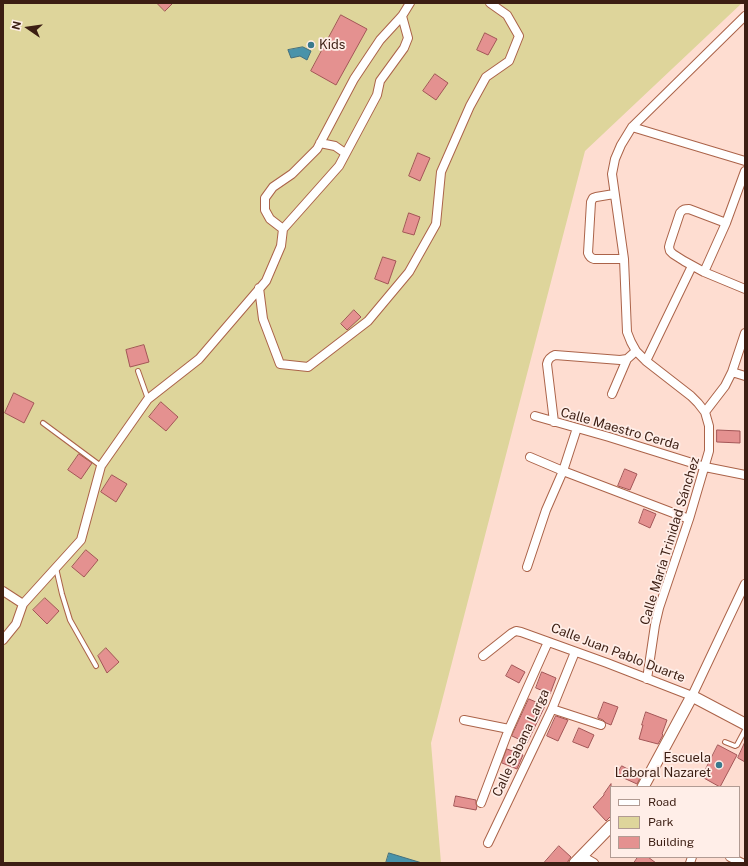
<!DOCTYPE html>
<meta charset="utf-8">
<style>
body{margin:0}
#map{position:relative;width:748px;height:866px;overflow:hidden;background:#feddd1;font-family:"Public Sans",sans-serif}
canvas{display:block}
.frame{position:absolute;inset:0;border:4px solid #3c1e13;pointer-events:none}
.legend{position:absolute;left:610px;top:786px;width:130px;height:72px;box-sizing:border-box;background:#ffeee8;border:1px solid #b19b93;margin:0;padding:5px 7px;list-style:none;font-size:12px;color:#3c1e13}
.legend li{display:flex;align-items:center;gap:8px;height:20px}
.legend b{width:20px;border:1px solid #b19b93}
.north{position:absolute;left:8px;top:8px;width:40px;height:40px;-webkit-text-stroke:3px #ffeee8;paint-order:stroke;rotate:283deg;font-size:11px;font-weight:700;line-height:16px;text-align:center;color:#3c1e13}
.north::after{content:'';display:block;margin:auto;width:14px;height:18px;background:#3c1e13;clip-path:polygon(50% 0,100% 100%,50% 72%,0 100%)}
</style>
<div id="map">
<canvas width="748" height="866"></canvas>
<div class="frame"></div>
<ul class="legend">
<li><b style="height:5px;background:#fff"></b>Road</li>
<li><b style="height:11px;background:#ded59b"></b>Park</li>
<li><b style="height:11px;background:#e49190"></b>Building</li>
</ul>
<div class="north">N</div>
</div>
<script>
const c = document.querySelector('canvas').getContext('2d');
c.lineJoin = 'round';
function paint(path, color) {
  c.fillStyle = color;
  c.fill(path, 'evenodd');
}
function trace(path, color, width, dash) {
  c.strokeStyle = color;
  c.lineWidth = width;
  c.lineCap = dash ? 'butt' : 'round';
  c.setLineDash(dash || []);
  c.stroke(path);
}
function write(font, color, halo, rows, align = 'center') {
  c.font = font + ' "Public Sans",sans-serif';
  c.lineWidth = 3.5;
  c.setLineDash([]);
  c.textBaseline = 'middle';
  c.strokeStyle = halo;
  c.fillStyle = color;
  for (const [text, x, y, turn = 0] of rows) {
    c.save();
    c.translate(x, y);
    c.rotate((+turn || 0) * Math.PI / 180);
    c.textAlign = isNaN(turn) ? turn : align;
    if (halo) c.strokeText(text, 0, 0);
    c.fillText(text, 0, 0);
    c.restore();
  }
}
const green = new Path2D(`
 M3 3H742L585 151 431 743 441 863H3Z`);
const water = new Path2D(`
 M303 47 311 51 307 60 300 56 291 58 288 50Z
 M389 853 422 863H386Z`);
const building = new Path2D(`
 M157 3H173L165 11Z
 M341 15 367 29 336 85 311 71Z
 M485 33 497 39 488 55 477 50Z
 M435 74 448 83 436 100 423 91Z
 M418 153 430 158 420 181 409 176Z
 M409 213 420 217 414 235 403 232Z
 M383 257 396 261 388 284 375 279Z
 M354 310 361 317 347 330 341 324Z
 M144 345 149 362 130 367 126 350Z
 M14 393 34 403 24 423 5 413Z
 M161 402 178 417 166 431 149 417Z
 M717 430 740 431V443L717 442Z
 M79 454 92 463 81 479 68 470Z
 M625 469 637 474 630 490 618 486Z
 M112 475 127 484 116 502 101 492Z
 M644 509 656 514 650 528 639 523Z
 M86 550 98 560 84 577 72 567Z
 M45 598 59 611 47 624 33 610Z
 M106 648 119 662 107 673 98 656Z
 M512 665 525 672 519 683 506 676Z
 M542 672 556 678 550 694 536 688Z
 M529 699 545 706 527 743 512 736Z
 M604 702 618 707 611 725 606 723 603 720 598 718Z
 M646 712 667 720 662 734 663 735 662 737 658 744 639 739 643 725H642Z
 M556 716 568 720 558 741 547 736Z
 M579 728 594 735 588 748 573 742Z
 M745 742V762L738 758Z
 M718 745 737 755 720 787 702 777Z
 M507 749 523 755 517 769 502 763Z
 M622 766 641 776 637 784 617 775Z
 M611 784V816L606 821 593 807 604 795V794Z
 M456 796 476 800V804L477 806 476 810 454 806Z
 M559 846 571 857 568 861V863H544Z
 M638 857H648L656 863H634Z`);
const lane = new Path2D(`
 M138 371 148 399
 M43 423 101 466
 M56 568 62 594 70 620 96 666
 M725 742 735 746 737 745 745 730`);
const street = new Path2D(`
 M632 127 745 161
 M320 143 335 146 345 153
 M614 194 596 197 593 198 591 202 588 253C589 256 590 258 594 259H624
 M726 223 689 209C685 209 683 209 680 213L670 243 669 247 670 251 673 254 684 261 704 272 745 289
 M283 229 339 166 377 95 380 81 404 48 408 38 402 16
 M704 272 726 223 745 171
 M259 288 263 319 280 364 308 367 368 321 409 272 436 224 441 172 470 106 486 77 509 61 519 36 507 15 490 3
 M646 361 692 266
 M732 372 745 376
 M612 394 627 359
 M705 412 725 386 732 372 745 333
 M535 416 609 437 705 467 745 475
 M554 422 547 364C548 359 550 357 555 355L620 360 627 359 636 351
 M530 457 563 471 689 519
 M527 567 546 510 563 471 577 428
 M3 591 23 604
 M3 640 16 624 23 604 81 540 101 466 148 399 199 359 266 281 281 246 283 229 270 219 265 210V198L273 187 292 174 317 149 354 79 380 40 402 16 410 3
 M483 656 512 633 516 631 521 632 607 663 692 696 745 584
 M647 679 655 625 659 608 689 519 709 451V426L705 412 698 403 691 396 646 361 636 351 631 342 627 332 624 259 612 174 615 159 621 145 632 127 745 16
 M552 709 601 725
 M464 720 509 729
 M481 803 509 729 548 642
 M488 843 552 709 575 652
 M582 856 594 863
 M730 857 742 863
 M690 863 692 857`);
const secondary = new Path2D(`
 M643 787 692 696 745 724
 M575 863 611 826`);
const markers = [
 [311,45,4,"#39798d"],
 [719,765,4,"#39798d"]
];
const poiNames = [
 ["Kids",319,45],
 ["Escuela",711,758,"right"],
 ["Laboral Nazaret",711,773,"right"]
];
const streetNames = [
 ["Calle Maestro Cerda",620,429,16],
 ["Calle María Trinidad Sánchez",670,541,-73],
 ["Calle Juan Pablo Duarte",618,653,21],
 ["Calle Sabana Larga",521,743,-65]
];
paint(green, '#ded59b');
paint(water, '#4993aa');
trace(water, '#45707d', 1);
paint(building, '#e49190');
trace(building, '#a35657', 1);
trace(lane, '#ab6349', 6);
trace(street, '#ab6349', 10);
trace(secondary, '#ab6349', 13);
trace(lane, '#fff', 4);
trace(street, '#fff', 8);
trace(secondary, '#fff', 11);
for (const [x, y, r, color] of markers) {
  const dot = new Path2D();
  dot.arc(x, y, r, 0, 2 * Math.PI);
  c.fillStyle = color;
  c.fill(dot);
  trace(dot, '#ffeee8', 1.5);
}
write('13px', '#3c1e13', '#ffeee8', poiNames, 'left');
write('13px', '#3c1e13', '#ffeee8', streetNames);
</script>
